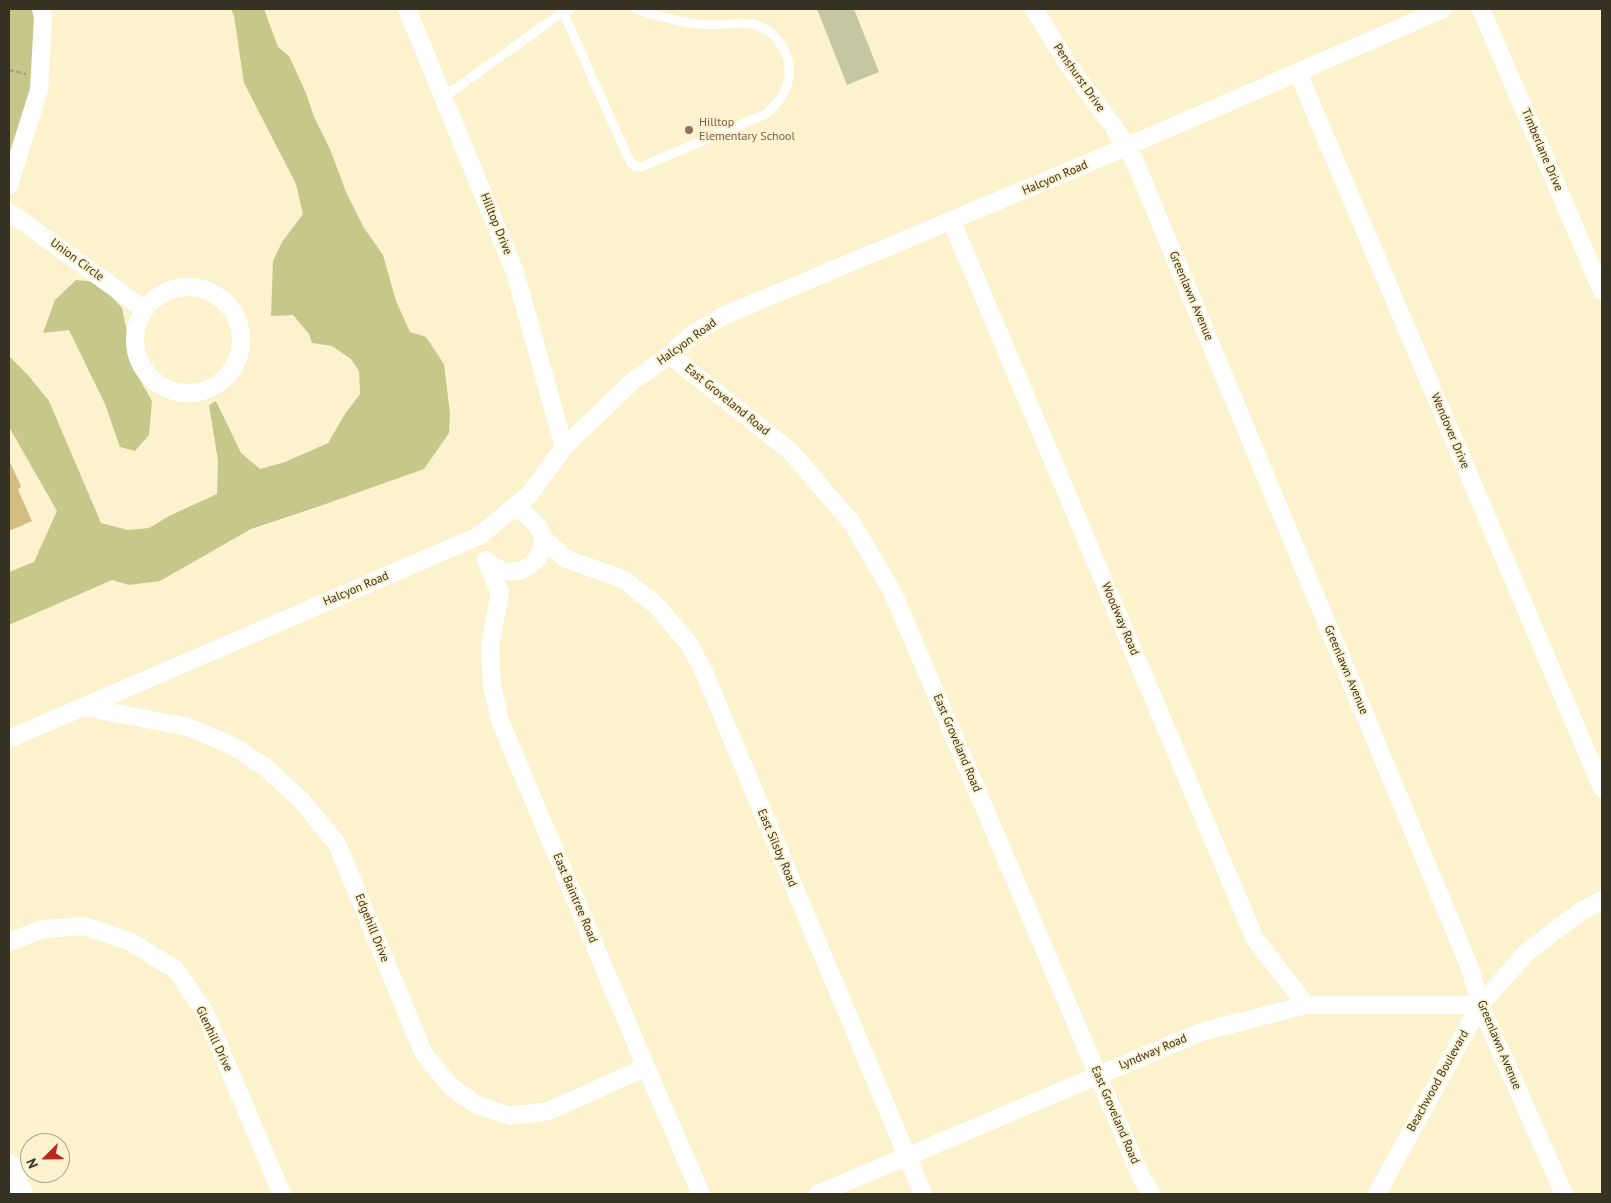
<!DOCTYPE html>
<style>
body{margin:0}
#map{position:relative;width:1611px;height:1203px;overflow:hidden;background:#fdf2ce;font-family:"PT Sans",sans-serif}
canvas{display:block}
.frame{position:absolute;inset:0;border:10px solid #363224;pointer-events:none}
.north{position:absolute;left:20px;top:1133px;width:50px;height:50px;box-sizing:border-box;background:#fdf2ce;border:1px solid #ada58a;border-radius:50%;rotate:247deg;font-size:14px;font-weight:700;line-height:20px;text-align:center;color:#363224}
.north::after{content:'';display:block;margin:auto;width:18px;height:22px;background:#b82a1c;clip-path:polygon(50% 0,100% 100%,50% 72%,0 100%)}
</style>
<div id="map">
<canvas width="1611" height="1203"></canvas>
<div class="frame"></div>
<div class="north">N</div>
</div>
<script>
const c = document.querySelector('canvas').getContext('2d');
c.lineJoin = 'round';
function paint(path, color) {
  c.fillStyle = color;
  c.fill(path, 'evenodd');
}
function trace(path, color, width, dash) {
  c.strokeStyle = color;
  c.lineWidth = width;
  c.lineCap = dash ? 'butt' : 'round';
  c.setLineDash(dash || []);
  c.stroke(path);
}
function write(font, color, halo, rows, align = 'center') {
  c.font = font + ' "PT Sans",sans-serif';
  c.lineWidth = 4;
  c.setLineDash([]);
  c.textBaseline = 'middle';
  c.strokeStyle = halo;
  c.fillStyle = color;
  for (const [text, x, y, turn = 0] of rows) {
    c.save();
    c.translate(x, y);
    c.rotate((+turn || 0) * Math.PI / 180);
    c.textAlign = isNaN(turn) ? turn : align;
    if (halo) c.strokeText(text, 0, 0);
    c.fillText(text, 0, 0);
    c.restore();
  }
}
const green = new Path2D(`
 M817 9H854L879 72 847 85Z`);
const forest = new Path2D(`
 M9 9H41L39 90 9 185Z
 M231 9H264L278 47 289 56 306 93 314 117 330 149 346 192 364 228 383 255 396 301 410 332 426 337 444 364 450 414 449 433 424 469 320 506 251 529 160 581 129 585 112 580 9 625V572L34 562 57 511 9 427V356L28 375 49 401 101 523 128 530 149 528 169 516 217 494 218 461 209 405 216 401 241 453 260 469 285 462 328 443 345 414 360 394 359 371 351 359 332 346 312 343 309 334 293 315 271 316 273 261 282 242 303 214 296 184 244 83 234 16Z
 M76 280 98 282 122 308 135 371 152 401 149 435 135 451 120 447 105 404 69 330 43 333 55 300Z`);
const building = new Path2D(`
 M9 460 21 486 18 490 32 521 9 531Z`);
const path = new Path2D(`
 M9 70 26 74`);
const service = new Path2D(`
 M563 12 630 162 636 167H641L766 114C780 102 791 87 789 68 789 59 785 51 780 43 759 12 730 28 699 24 677 22 657 16 636 9
 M444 97 563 12 571 9`);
const minor = new Path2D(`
 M407 9 515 272 564 447
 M1034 9 1071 69 1114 127 1135 162 1470 968 1480 1005 1564 1194
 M1481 9 1602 291
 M1298 73 1602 788
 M9 185 39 90 43 17 41 9
 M9 212 144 309
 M952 222 1255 939 1306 1005
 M135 340a53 53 0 1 1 106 0a53 53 0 1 1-106 0Z
 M670 355 791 452 852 523 893 593 1142 1179 1152 1194
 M542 537 566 559 623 579 657 606 689 644 704 672 923 1194
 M486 560 500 593 490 646 492 685 500 721 646 1067 701 1194
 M486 560C514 590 557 556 538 527 532 518 522 512 514 507
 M83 707 188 727 231 745 265 767 302 801 337 844 423 1052 451 1087 477 1105 510 1116 549 1111 646 1067
 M9 739 479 536 529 495 564 447 633 381 670 355 693 334 723 316 1105 156 1443 9
 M9 942 43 929 85 926 131 942 176 970 204 1011 282 1194
 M818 1194 1201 1032 1306 1005H1480
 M1377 1194 1480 1005 1527 952 1580 912 1602 900`);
const secondary = new Path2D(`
 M9 1167 20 1194`);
const markers = [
 [689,130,5,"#8d6e63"]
];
const streetNames = [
 ["Penshurst Drive",1079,78,55],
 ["Timberlane Drive",1542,150,67],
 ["Halcyon Road",1055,178,-23],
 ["Hilltop Drive",496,224,68],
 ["Union Circle",77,260,36],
 ["Greenlawn Avenue",1191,296,67],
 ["Halcyon Road",687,342,-36],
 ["East Groveland Road",727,400,39],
 ["Wendover Drive",1450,431,67],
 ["Halcyon Road",356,589,-23],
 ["Woodway Road",1120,619,67],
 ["Greenlawn Avenue",1346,670,67],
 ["East Groveland Road",957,743,67],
 ["East Silsby Road",777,848,67],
 ["East Baintree Road",575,898,67],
 ["Edgehill Drive",372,928,68],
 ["Glenhill Drive",214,1039,65],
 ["Greenlawn Avenue",1499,1045,67],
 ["Lyndway Road",1153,1052,-23],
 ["Beachwood Boulevard",1438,1081,-61],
 ["East Groveland Road",1115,1115,67]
];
const educationNames = [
 ["Hilltop",699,123],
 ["Elementary School",699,137]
];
paint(green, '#c5c7a2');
paint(forest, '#c6c889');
paint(building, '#d1be80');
trace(path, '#a79f85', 2.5, [5, 2.5]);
trace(service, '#fff', 9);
trace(minor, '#fff', 18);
trace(secondary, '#fff', 25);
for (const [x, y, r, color] of markers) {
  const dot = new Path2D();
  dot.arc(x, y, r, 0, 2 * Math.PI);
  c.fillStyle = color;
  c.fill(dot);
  trace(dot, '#fdf2ce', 2);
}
write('12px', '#363224', '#fdf2ce', streetNames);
write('12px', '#785e54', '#fdf2ce', educationNames, 'left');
</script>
